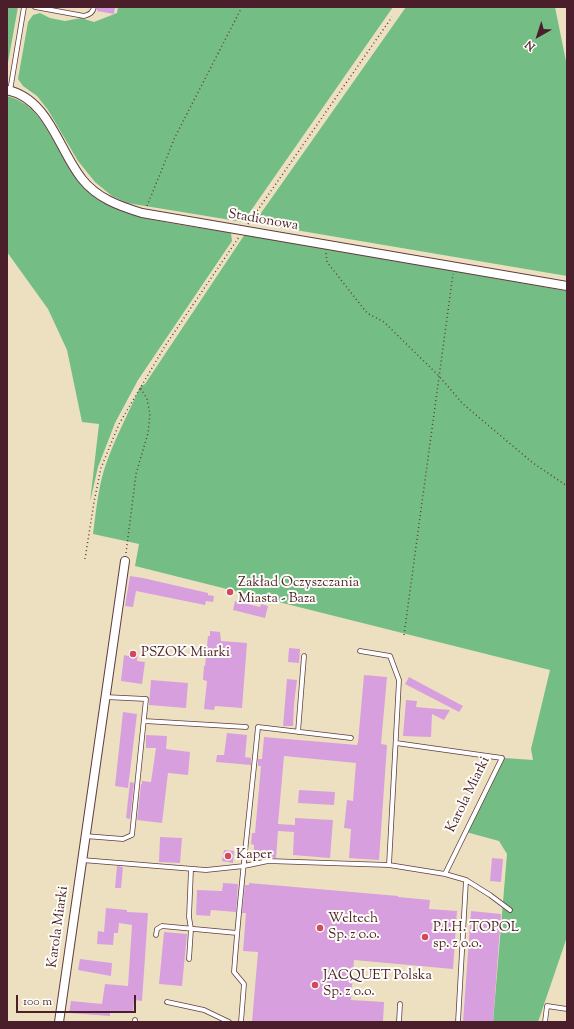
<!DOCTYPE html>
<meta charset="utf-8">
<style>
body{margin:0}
#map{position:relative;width:574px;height:1029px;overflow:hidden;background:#ede0c0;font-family:"Sorts Mill Goudy",serif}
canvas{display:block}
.frame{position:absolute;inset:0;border:8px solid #4a1f2b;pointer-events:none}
.north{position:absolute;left:518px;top:16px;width:40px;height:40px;-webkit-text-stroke:3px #fdfcf7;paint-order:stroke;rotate:219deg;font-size:11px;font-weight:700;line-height:16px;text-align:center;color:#4a1f2b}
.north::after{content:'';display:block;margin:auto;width:14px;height:18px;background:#4a1f2b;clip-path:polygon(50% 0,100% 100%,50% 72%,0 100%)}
.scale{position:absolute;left:16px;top:995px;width:120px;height:18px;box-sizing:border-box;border:2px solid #4a1f2b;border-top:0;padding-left:5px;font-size:12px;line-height:14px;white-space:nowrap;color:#4a1f2b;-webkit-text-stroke:3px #fdfcf7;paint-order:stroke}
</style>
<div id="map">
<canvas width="574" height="1029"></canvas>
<div class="frame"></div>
<div class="north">N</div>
<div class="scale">100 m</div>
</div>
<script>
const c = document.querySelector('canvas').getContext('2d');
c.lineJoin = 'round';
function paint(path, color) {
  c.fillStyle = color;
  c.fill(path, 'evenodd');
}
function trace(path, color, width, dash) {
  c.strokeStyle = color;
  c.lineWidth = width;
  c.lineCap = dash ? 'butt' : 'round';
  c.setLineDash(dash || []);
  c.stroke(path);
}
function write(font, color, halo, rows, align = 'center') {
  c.font = font + ' "Sorts Mill Goudy",serif';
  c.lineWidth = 4;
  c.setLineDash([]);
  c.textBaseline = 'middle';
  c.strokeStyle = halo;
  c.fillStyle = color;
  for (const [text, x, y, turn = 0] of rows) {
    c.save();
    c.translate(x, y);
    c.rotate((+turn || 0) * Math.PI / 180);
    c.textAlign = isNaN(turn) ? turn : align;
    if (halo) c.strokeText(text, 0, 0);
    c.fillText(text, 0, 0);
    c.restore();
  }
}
const forest = new Path2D(`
 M7 7H18L7 68Z
 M118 7H393L243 222 127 203 112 196 95 182 78 161 48 110 37 96 23 86 18 79 28 22 33 15 40 13 50 18 65 21 81 18 94 22 117 13Z
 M406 7H555L567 66V276L254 223Z
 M7 96C51 107 57 164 89 191 116 214 142 218 176 224 194 227 213 230 231 233L232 241 138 380 115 423 98 467 90 502 99 424 82 422 67 350 48 309 7 252Z
 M245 234 567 291V937L538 1022H493L507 854 499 841 466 832 504 758 533 760 531 749 550 670 135 566 139 544 93 534C96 512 98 490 104 470 113 442 128 414 140 387L145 384Z`);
const building = new Path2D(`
 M97 7H115L114 14 97 11Z
 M130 576 143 578 208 593V595L214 596 213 602 206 601 205 605 136 591 133 607 125 606Z
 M235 601 260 607 261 604 268 606 265 618 233 610Z
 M210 631 220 632 221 641 247 643 242 708 215 706 214 710 204 709 207 681 203 680 204 666H205L208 636H210Z
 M289 648 300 649 299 663 288 662Z
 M129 651 138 652 137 661 145 662 142 684 121 681 124 655 128 656Z
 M364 675 387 677 381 744 387 745 379 860 349 858 351 829 344 828 347 800 353 801 356 763 284 756 278 824 295 825V818L333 820 330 858 293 855 294 832 278 831 276 858 254 856V845L251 844 252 833H255L261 766H258V759H262L264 737 357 745 358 742Z
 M409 677 463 706 459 712 405 684Z
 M287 679 297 680 294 704 293 726H283Z
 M151 680 188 683 186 708 149 705Z
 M406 700 417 701 416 707 450 710 444 720 432 714 431 737 403 736Z
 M123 712 137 714 128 788 115 786Z
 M227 733 247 735 245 757 251 758V765L216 762 217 755H224Z
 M146 735 167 736 166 749 190 752 188 775 168 773 162 823 137 820 141 784H142V781L151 782 156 748H146Z
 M130 782 134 783 130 819 126 818Z
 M299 790 335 792 334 805 298 803Z
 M160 837 182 838 180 863 159 862Z
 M224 850 234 851 233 863 222 861Z
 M492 858 503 859 501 882 490 881Z
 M117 866 123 867 121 888H115Z
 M223 883 238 884 236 912 211 910 210 916 196 915 197 890 222 891Z
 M249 883 398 896V897L430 900 429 909 457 911 453 969 354 960 351 1000 384 1002 383 1022H252L258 952 243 951 246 913H242L245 885H249Z
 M106 908 127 910V912L148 913 142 1001 134 1000 133 1013 110 1011V1016L69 1013 71 1001 102 1004 105 984 128 986 132 925 119 923 118 933H114L113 945 97 944 98 931 104 932Z
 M471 911 501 914 493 1022H463Z
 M164 932 187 934 182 986 159 984Z
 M80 959 112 963 111 976 78 970Z`);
const path = new Path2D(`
 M147 206 175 137 242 7
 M248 224 392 17
 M326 253 327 262 367 313 384 322 439 376 463 404 533 463 567 486
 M126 553 136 474 148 433 150 414 147 399 140 387
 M85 559 94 502 101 468 119 424 165 346 239 237
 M404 635 453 274`);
const lane = new Path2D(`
 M35 7 84 16C89 15 93 13 94 7
 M10 91 24 7
 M360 651 390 656 399 680 389 865
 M144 721 246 727
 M298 732 304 656
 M396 743 502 758 445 874
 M85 836 123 839 132 835 146 699 105 697
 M82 860 206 870 244 866 268 861 389 865 445 874 466 880
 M156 935 157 929 162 926 237 933
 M189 959 191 929 189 917 191 869
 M167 1002 204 1010 229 1022
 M135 1022V1020
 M241 1022 244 984 234 972C240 890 250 809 258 727L351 738
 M399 1022 400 1004
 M458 1022 466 880 490 895 510 910
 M545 1022 547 1006 567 1009`);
const street = new Path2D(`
 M7 90C49 99 58 149 82 179 97 198 119 206 142 213L567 286
 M59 1022 125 561`);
const markers = [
 [230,592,4,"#d1495b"],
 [133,654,4,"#d1495b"],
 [228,856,4,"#d1495b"],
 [320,928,4,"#d1495b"],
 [425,937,4,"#d1495b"],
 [315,985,4,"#d1495b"]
];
const streetNames = [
 ["Stadionowa",263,221,10],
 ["Karola Miarki",469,795,-64],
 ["Karola Miarki",59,927,-82]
];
const poiNames = [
 ["Zakład Oczyszczania",238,584],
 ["Miasta - Baza",238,600],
 ["PSZOK Miarki",141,654],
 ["Kaper",236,856],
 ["Weltech",328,920],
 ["Sp. z o.o.",328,936],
 ["P.I.H. TOPOL",433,929],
 ["sp. z o.o.",433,945],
 ["JACQUET Polska",323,977],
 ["Sp. z o.o.",323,993]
];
paint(forest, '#74be85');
paint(building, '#d89fdf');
trace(lane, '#623c41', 5.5);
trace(street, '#623c41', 10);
trace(path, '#623c41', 1.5, [1, 3]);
trace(lane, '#fff', 4);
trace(street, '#fff', 8);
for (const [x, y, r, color] of markers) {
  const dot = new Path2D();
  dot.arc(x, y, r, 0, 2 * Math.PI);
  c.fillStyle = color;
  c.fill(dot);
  trace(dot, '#fdfcf7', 1.5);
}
write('14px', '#4a1f2b', '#fdfcf7', streetNames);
write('14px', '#4a1f2b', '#fdfcf7', poiNames, 'left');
</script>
